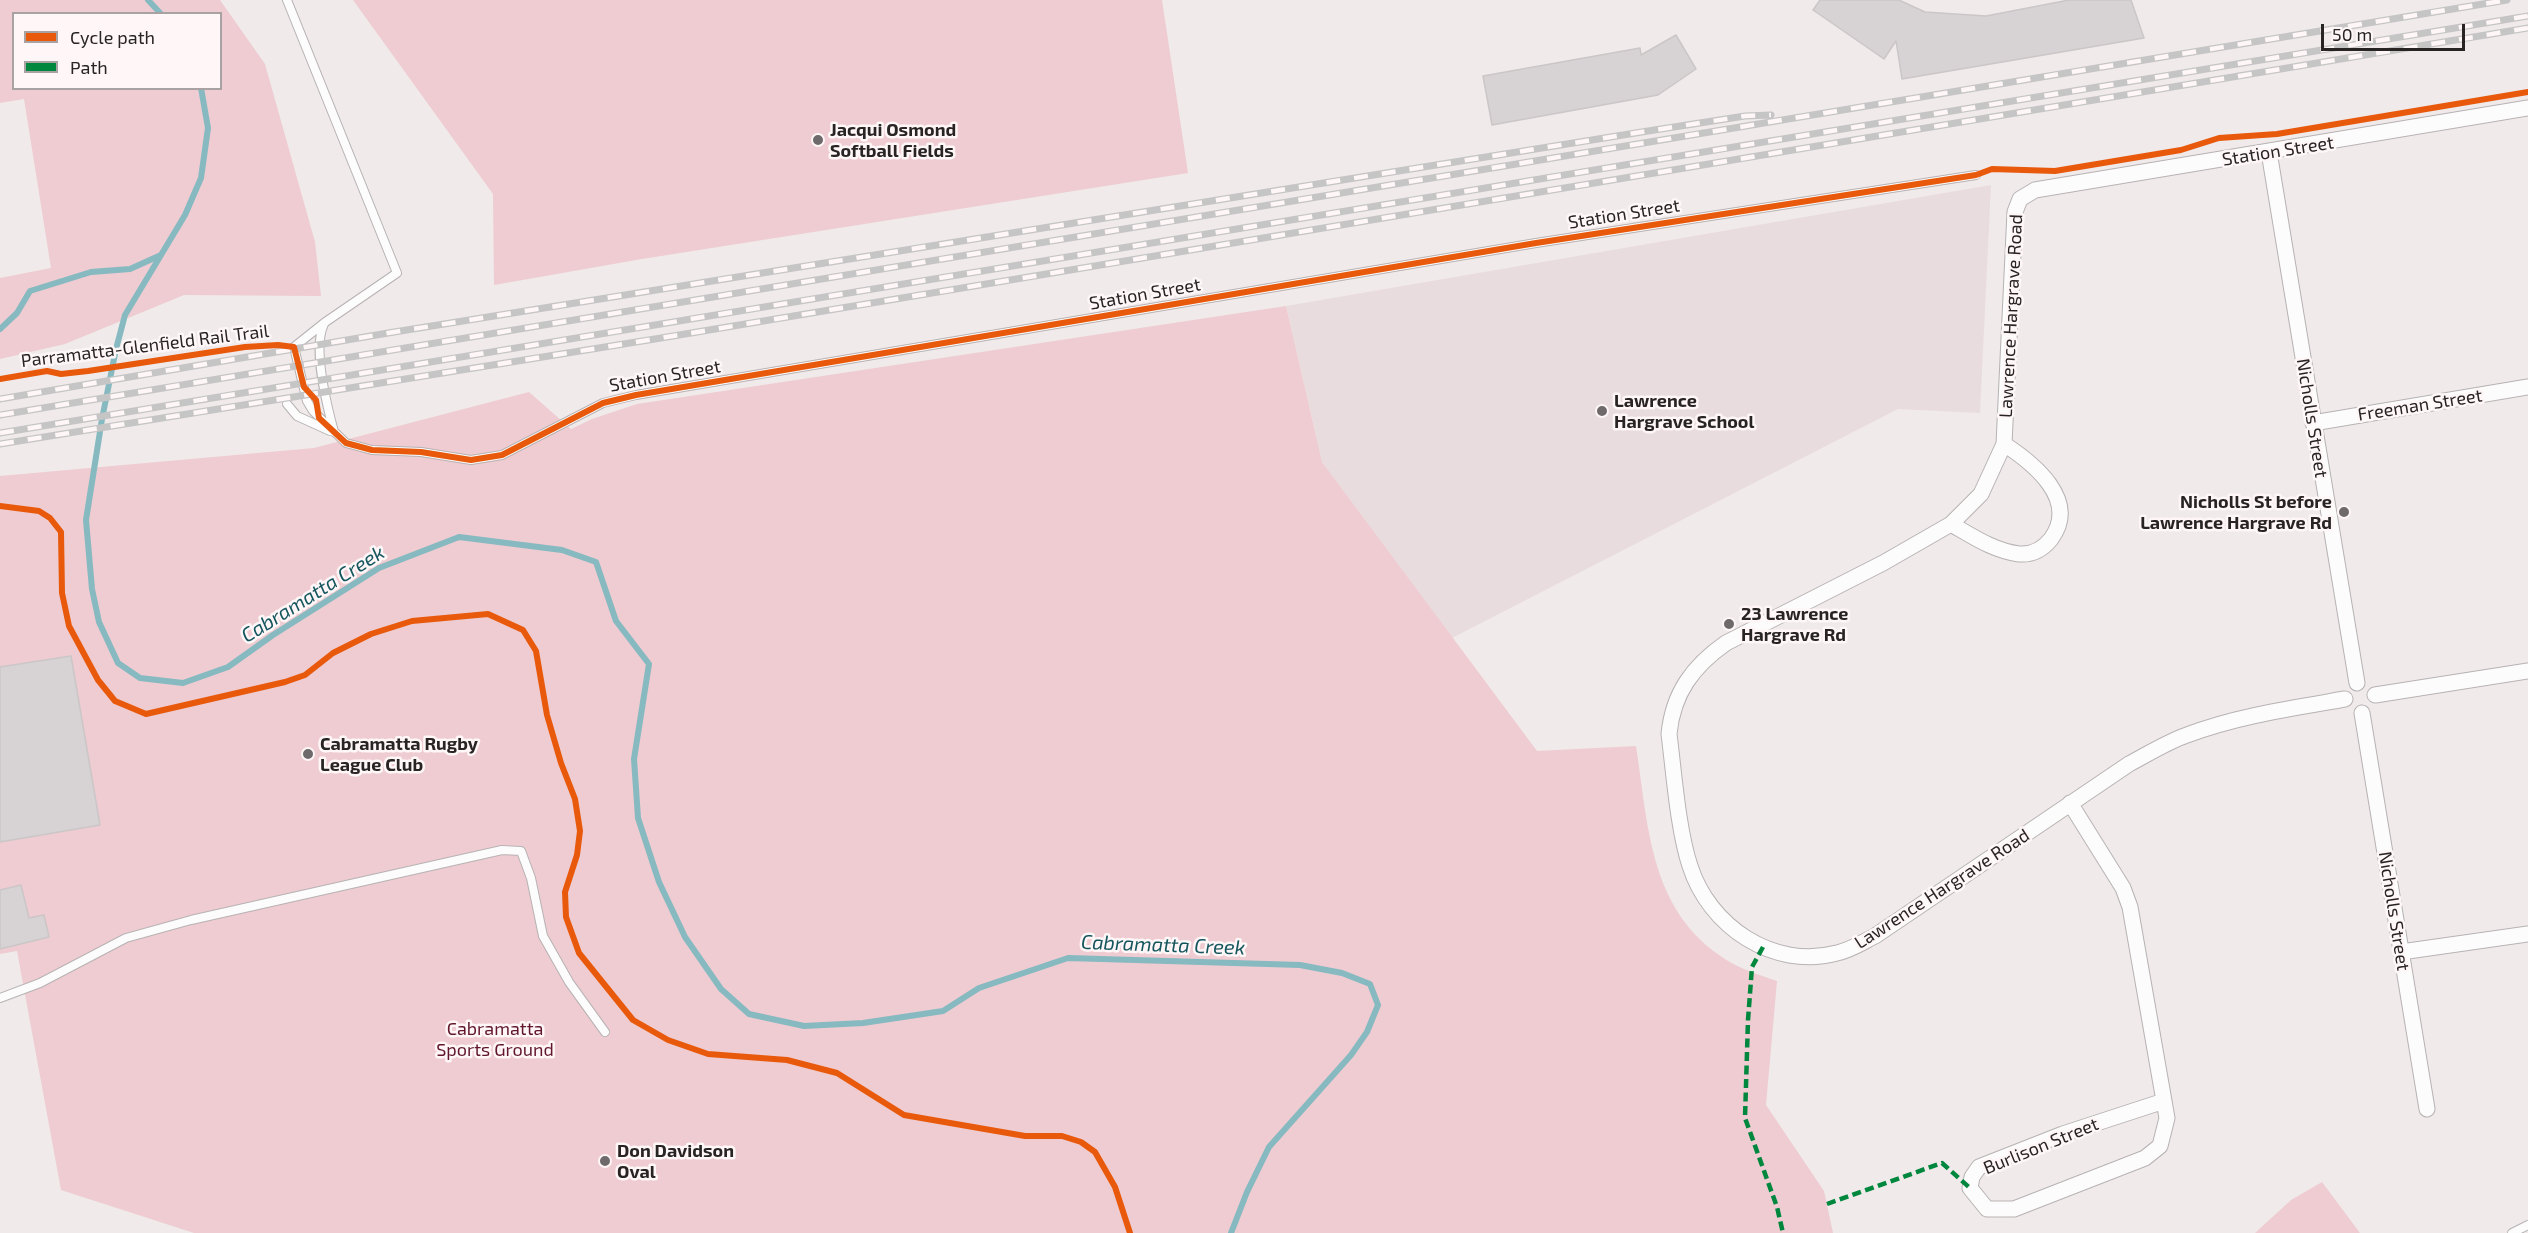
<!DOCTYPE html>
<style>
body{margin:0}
#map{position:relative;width:2528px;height:1233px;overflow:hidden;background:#f0eaeb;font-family:"Exo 2",sans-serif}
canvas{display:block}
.legend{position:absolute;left:12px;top:12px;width:210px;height:78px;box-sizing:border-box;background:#fef6f7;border:2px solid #a8a2a3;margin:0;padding:8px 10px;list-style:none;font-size:18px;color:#282424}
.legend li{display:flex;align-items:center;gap:12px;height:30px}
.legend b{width:30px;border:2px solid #a8a2a3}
.scale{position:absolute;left:2321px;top:24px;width:144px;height:27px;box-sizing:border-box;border:3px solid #282424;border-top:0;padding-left:8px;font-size:18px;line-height:21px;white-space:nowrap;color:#282424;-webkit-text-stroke:4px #fef6f7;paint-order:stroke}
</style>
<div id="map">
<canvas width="2528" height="1233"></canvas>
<ul class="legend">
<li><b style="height:8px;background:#e8590c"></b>Cycle path</li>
<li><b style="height:8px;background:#00873e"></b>Path</li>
</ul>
<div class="scale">50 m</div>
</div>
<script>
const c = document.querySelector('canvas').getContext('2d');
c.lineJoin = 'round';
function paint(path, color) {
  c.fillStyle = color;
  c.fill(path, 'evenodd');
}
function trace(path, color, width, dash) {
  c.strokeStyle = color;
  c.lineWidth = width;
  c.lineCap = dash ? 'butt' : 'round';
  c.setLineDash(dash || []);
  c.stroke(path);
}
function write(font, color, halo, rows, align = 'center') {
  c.font = font + ' "Exo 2",sans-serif';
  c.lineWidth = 5;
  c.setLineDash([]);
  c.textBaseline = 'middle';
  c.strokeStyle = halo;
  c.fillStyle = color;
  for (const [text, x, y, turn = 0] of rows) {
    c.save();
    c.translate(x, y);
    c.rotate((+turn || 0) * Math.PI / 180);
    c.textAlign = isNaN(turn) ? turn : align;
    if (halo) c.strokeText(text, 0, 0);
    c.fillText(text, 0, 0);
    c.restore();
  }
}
const built = new Path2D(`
 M1991 185 1980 413 1898 409 1452 638 1322 462 1286 306Z`);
const green = new Path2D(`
 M0 0H220L265 64 315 242 321 296 184 295 65 344 0 359V278L51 268 24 99 0 103ZM14 14H220V88H14Z
 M353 0H1162L1188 173 642 259 494 285 493 194Z
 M1286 306 1322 462 1537 751 1636 746C1648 823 1649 906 1719 955 1736 968 1757 974 1777 981L1766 1105 1824 1191 1833 1233H194L61 1190 17 951 0 954V476L314 448 529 392 571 429 592 419 637 404Z
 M2322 1182 2360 1233H2255L2291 1200Z`);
const stream = new Path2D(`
 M148 0 161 14
 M201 88 208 128 201 178 185 215 125 315 116 349 102 419 86 520 92 589 99 622 118 663 140 678 183 683 228 667 273 635 379 568 459 537 562 550 596 562 616 621 649 664 634 759 638 818 659 882 685 937 721 989 749 1014 804 1026 863 1023 943 1011 979 988 1068 958 1300 965 1342 973 1370 984 1378 1005 1367 1032 1351 1055 1269 1147 1247 1192 1231 1233
 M0 329 17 313 30 291 91 272 130 269 161 255`);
const building = new Path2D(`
 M1820 0H1899L1925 12 1986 16 2069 0H2131L2144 38 1902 79 1896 41 1884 59 1813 10Z
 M1676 35 1696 69 1658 95 1492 125 1483 76 1640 48 1641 55Z
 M71 656 100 825 0 842V667Z
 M21 885 29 918 44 915 49 937 0 949V890Z`);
const lane = new Path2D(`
 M287 0 397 273 324 323 294 347 307 401 313 411 346 443 372 450 421 452 471 460 502 455 603 403 636 395 1536 243 1976 175
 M324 324C312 348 327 406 334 432
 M287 404 297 416 330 431
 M0 998 40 983 126 938 191 920 502 850 521 851 531 878 543 936 569 982 605 1032
 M2512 1233 2528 1225`);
const street = new Path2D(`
 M2269 152 2357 683
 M2313 423 2528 387
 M1951 524C1972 536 1994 551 2019 554 2032 555 2043 549 2051 539 2080 500 2033 463 2004 444
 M2375 695 2528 671
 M2345 699C2293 708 2237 716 2187 735 2167 742 2148 754 2129 764L1875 936C1863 942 1851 950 1837 953 1773 970 1709 926 1690 866 1678 830 1674 773 1669 734 1673 693 1693 666 1726 643L1883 563 1951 524 1981 494 2004 444 2015 212 2020 199 2035 190 2528 108
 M2362 713 2427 1109
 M2070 803 2123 888 2130 907 2164 1101 2167 1118 2160 1146 2145 1158 2014 1209H1987L1970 1188 1972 1177 1979 1167 2063 1134 2164 1101
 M2401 952 2528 934`);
const rail = new Path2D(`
 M0 399 388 333 1648 131 1745 116 1771 115
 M0 415 2507 0
 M0 433 2528 16
 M0 444 661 338 2528 28`);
const quiet = new Path2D(`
 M1763 947 1752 967 1748 1020 1745 1118 1777 1207 1783 1233
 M1827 1204 1942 1163 1970 1188`);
const cycleway = new Path2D(`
 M0 379 47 371 61 374 88 371 245 347 278 345 294 347 304 387 316 400 319 418 346 443 372 450 421 452 471 460 502 455 603 403 636 395 1536 243 1976 175 1992 169 2055 171 2181 150 2219 138 2277 134 2528 92
 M0 506 39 511 50 518 61 532 62 593 69 626 98 680 115 701 146 714 285 682 305 675 333 653 371 634 412 621 488 614 523 630 536 651 547 715 561 763 575 799 580 831 577 855 565 892 566 917 579 953 633 1020 668 1040 708 1054 787 1060 837 1073 904 1115 1025 1136H1062L1081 1142 1095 1152 1115 1187 1130 1233`);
const markers = [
 [818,140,6,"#6e696a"],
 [1602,411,6,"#6e696a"],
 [2344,512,6,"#6e696a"],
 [1729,624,6,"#6e696a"],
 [308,754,6,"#6e696a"],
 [605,1161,6,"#6e696a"]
];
const poiNames = [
 ["Jacqui Osmond",830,130],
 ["Softball Fields",830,151],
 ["Lawrence",1614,401],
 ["Hargrave School",1614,422],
 ["Nicholls St before",2332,502,"right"],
 ["Lawrence Hargrave Rd",2332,523,"right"],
 ["23 Lawrence",1741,614],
 ["Hargrave Rd",1741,635],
 ["Cabramatta Rugby",320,744],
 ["League Club",320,765],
 ["Don Davidson",617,1151],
 ["Oval",617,1172]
];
const streetNames = [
 ["Station Street",2278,151,-9],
 ["Station Street",1624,214,-9],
 ["Station Street",1145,294,-10],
 ["Lawrence Hargrave Road",2011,316,-87],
 ["Parramatta-Glenfield Rail Trail",145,346,-7],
 ["Station Street",665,376,-10],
 ["Freeman Street",2420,405,-9],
 ["Nicholls Street",2312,418,81],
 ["Lawrence Hargrave Road",1942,889,-33],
 ["Nicholls Street",2394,911,81],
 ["Burlison Street",2041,1146,-22]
];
const parkNames = [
 ["Cabramatta",495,1029],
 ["Sports Ground",495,1050]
];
const waterNames = [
 ["Cabramatta Creek",313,594,-32],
 ["Cabramatta Creek",1163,945,2]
];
paint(built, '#e9dcde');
paint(green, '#eeccd1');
trace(stream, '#86b9c0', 6);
paint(building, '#d7d2d3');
trace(building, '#cbc6c7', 1.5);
trace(lane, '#b7b2b3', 10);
trace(street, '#b7b2b3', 17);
trace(lane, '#fdfcfc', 8);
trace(street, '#fdfcfc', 15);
trace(rail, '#c6c5c6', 7);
trace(rail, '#fef6f7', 4.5, [14]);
trace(quiet, '#00873e', 4.5, [9, 4.5]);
trace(cycleway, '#e8590c', 6);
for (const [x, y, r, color] of markers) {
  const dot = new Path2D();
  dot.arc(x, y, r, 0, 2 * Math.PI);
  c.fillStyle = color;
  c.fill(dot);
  trace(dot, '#fef6f7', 2);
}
write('bold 18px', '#282424', '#fef6f7', poiNames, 'left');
write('18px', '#282424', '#fef6f7', streetNames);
write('18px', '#61162b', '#fef6f7', parkNames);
write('italic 20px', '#15565e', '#fef6f7', waterNames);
</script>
